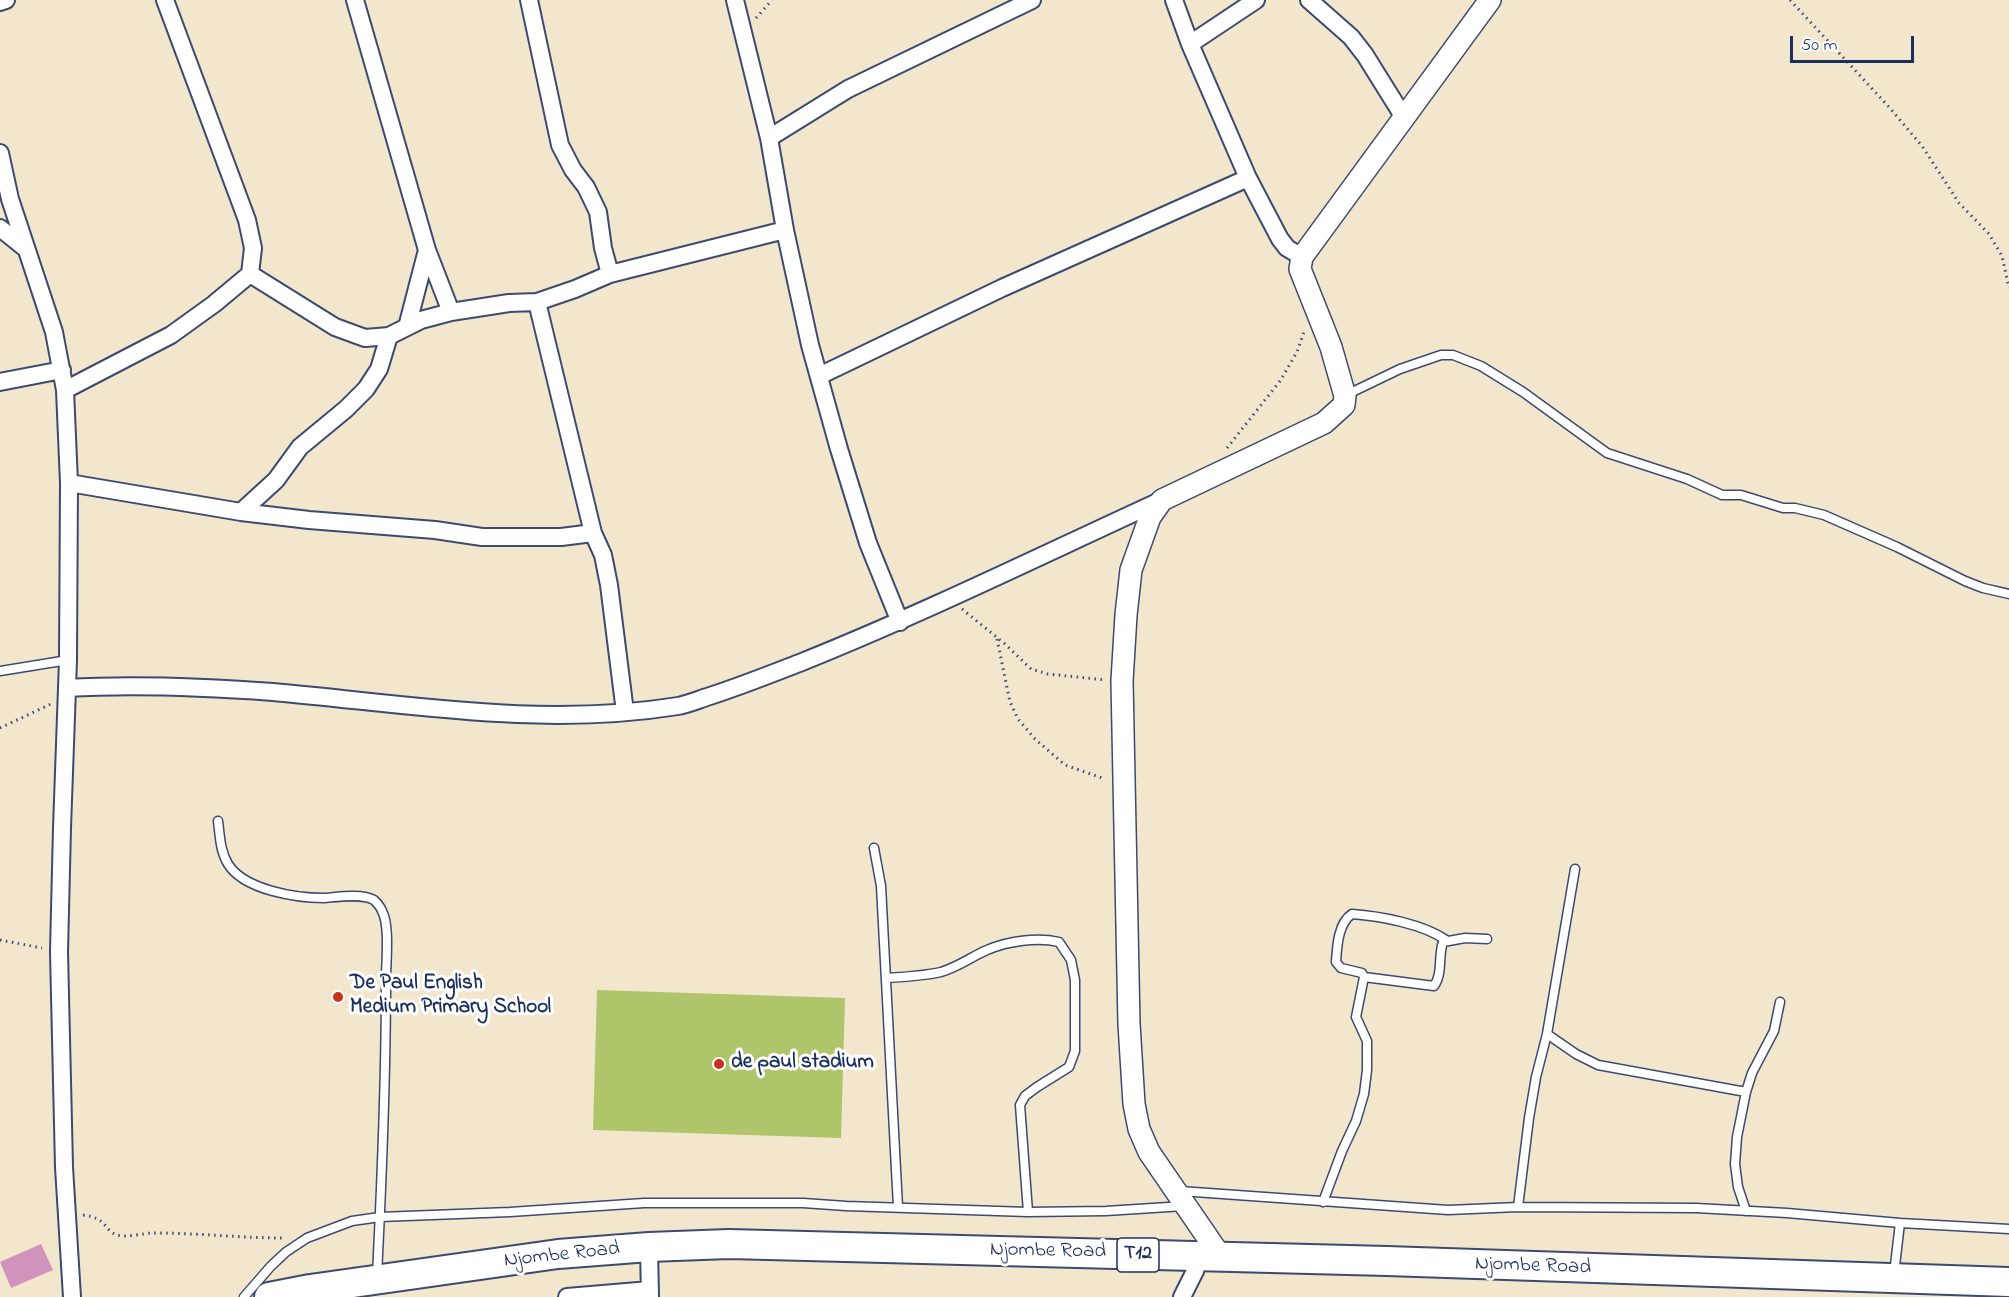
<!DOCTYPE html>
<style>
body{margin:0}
#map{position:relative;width:2009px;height:1297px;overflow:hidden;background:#f2e6cd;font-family:"Indie Flower",sans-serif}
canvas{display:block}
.scale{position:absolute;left:1790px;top:36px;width:124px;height:27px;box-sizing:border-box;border:3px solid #1b2f5e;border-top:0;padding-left:8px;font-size:18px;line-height:21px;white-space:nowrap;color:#1b2f5e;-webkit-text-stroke:4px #fff;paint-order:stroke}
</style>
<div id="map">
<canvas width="2009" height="1297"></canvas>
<div class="scale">50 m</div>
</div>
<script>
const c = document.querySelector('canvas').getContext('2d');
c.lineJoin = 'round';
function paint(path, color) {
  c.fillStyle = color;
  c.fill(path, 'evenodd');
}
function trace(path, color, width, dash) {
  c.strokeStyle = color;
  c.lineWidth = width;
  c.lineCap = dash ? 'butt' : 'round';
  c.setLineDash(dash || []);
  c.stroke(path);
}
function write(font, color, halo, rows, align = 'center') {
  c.font = font + ' "Indie Flower",sans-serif';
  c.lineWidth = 6;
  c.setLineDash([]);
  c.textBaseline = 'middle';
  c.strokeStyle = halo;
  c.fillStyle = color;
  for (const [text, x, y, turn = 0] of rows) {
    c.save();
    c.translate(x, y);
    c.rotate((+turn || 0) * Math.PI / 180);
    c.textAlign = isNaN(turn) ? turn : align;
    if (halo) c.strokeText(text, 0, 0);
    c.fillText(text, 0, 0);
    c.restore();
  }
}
const green = new Path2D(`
 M597 990 845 998 841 1138 593 1130Z`);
const building = new Path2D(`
 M41 1244 53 1270 11 1288 0 1262Z`);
const path = new Path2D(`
 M1790 0 1889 107 1922 146 1959 203 1989 234 2002 256 2009 288
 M756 18 772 0
 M1227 448 1280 381 1297 352 1305 329
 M962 609 1005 644 1031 669 1048 674 1106 680
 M997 639 1010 702 1018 719 1035 739 1065 765 1105 779
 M0 728 51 704
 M0 940 42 948
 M83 1215C108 1218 103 1230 117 1235 128 1238 143 1233 154 1233 198 1233 241 1238 284 1238`);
const service = new Path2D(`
 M1346 395 1400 369 1441 355H1453L1481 366 1523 392 1607 453 1687 479 1722 495H1741L1783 508H1795L1824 515 1897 547 1965 581 1983 588 2009 594
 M0 671 68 660
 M218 821C220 836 220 851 228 864 244 890 296 898 324 898 337 897 362 893 374 900 376 902 381 908 382 911 390 925 386 962 386 979 386 1077 382 1176 377 1275
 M874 848 881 886 898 1207
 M1364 977 1434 986C1443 974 1438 955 1443 942L1465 938 1487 939
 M886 978C904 977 923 976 941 972 960 966 969 958 987 950 1008 941 1037 937 1059 942L1071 960 1075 980V1051L1069 1067 1037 1087 1025 1096 1020 1105 1028 1212
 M1547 1034 1576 1054 1598 1065 1746 1092
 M1180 1191 1448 1210 1518 1207 1696 1208 1787 1213 1900 1223 2009 1229
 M1323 1202 1342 1151 1356 1121 1364 1094 1367 1070V1041L1356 1017 1364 977 1362 973 1341 968 1336 962C1337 947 1338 923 1352 914 1380 916 1423 924 1446 940
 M1518 1207 1529 1118 1536 1077 1547 1034 1575 869
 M1746 1211 1738 1187 1735 1164 1737 1137 1746 1092 1752 1073 1774 1031 1780 1002
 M1894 1274 1900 1223
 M244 1297 271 1266 286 1252 307 1238 352 1221 380 1217 510 1212 644 1203H803L846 1206 1028 1212 1106 1211 1184 1206`);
const minor = new Path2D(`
 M355 0 427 250 451 312
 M529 0 560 145 573 170 586 187 598 212 603 248 610 274
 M735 0 769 138 785 230 810 345 839 449 868 543 900 622
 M1174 0 1190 44 1248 178 1280 239 1287 248 1302 257
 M1309 0 1351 37 1365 55 1403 116
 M0 2 6 0
 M1190 44 1256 0
 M769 138 848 89 1032 0
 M0 153 10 199 54 332 65 390 69 483 68 660 62 828 59 952 64 1167 72 1297
 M0 228 25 248
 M250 274 335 327 365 338 389 336 421 320 451 312 509 303 537 302 575 289 610 274 785 230
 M537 302 593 533 603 555 609 585 625 712
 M407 327 427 250
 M819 376 1002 288 1248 178
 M0 382 62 370
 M65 390 171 335 214 304 250 274 253 248 247 220 165 0
 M69 483 241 512 309 520 435 530 482 537H561L593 533
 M241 512 276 480 300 447 346 409 366 389 379 369 389 336
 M67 688C136 684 204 687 273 692 409 704 541 728 678 706 689 704 700 699 710 696 741 686 771 674 802 662 924 613 1042 555 1162 500
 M649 1247 650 1297
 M567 1297 650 1290
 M1182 1297 1195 1271 1200 1256`);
const tertiary = new Path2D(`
 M1221 1257 1149 1152 1139 1129 1134 1104 1129 1024 1122 681 1126 615 1131 570 1150 517 1162 500 1324 423 1344 405 1345 396 1331 347 1300 269 1302 257 1490 0`);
const trunk = new Path2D(`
 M269 1297 310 1289 558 1254 649 1247 729 1244 1387 1261 2009 1282`);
const markers = [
 [338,997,6,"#c8321e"],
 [719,1064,6,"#c8321e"]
];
const shields = [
 [1138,1255,42]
];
const shieldNames = [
 ["T12",1138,1255]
];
const poiNames = [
 ["De Paul English",350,985],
 ["Medium Primary School",350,1009],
 ["de paul stadium",731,1064]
];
const streetNames = [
 ["Njombe Road",1048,1252,1],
 ["Njombe Road",562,1256,-6],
 ["Njombe Road",1533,1267,2]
];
paint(green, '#aec56a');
paint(building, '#d093bc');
trace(service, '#3b4a6f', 11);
trace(minor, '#3b4a6f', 20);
trace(tertiary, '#3b4a6f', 24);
trace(trunk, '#3b4a6f', 32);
trace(path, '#3b4a6f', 3, [1.5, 4.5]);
trace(service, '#fff', 8);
trace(minor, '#fff', 16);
trace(tertiary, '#fff', 21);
trace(trunk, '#fff', 28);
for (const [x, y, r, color] of markers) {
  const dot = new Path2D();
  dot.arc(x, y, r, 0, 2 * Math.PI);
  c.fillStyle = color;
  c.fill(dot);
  trace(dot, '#fff', 2);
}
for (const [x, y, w] of shields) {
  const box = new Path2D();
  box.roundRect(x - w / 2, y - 17, w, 34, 4.5);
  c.fillStyle = '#fff';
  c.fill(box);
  trace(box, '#1b2f5e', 1.5);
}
write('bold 20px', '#1b2f5e', null, shieldNames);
write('bold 21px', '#1b2f5e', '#fff', poiNames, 'left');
write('21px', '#1b2f5e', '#fff', streetNames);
</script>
